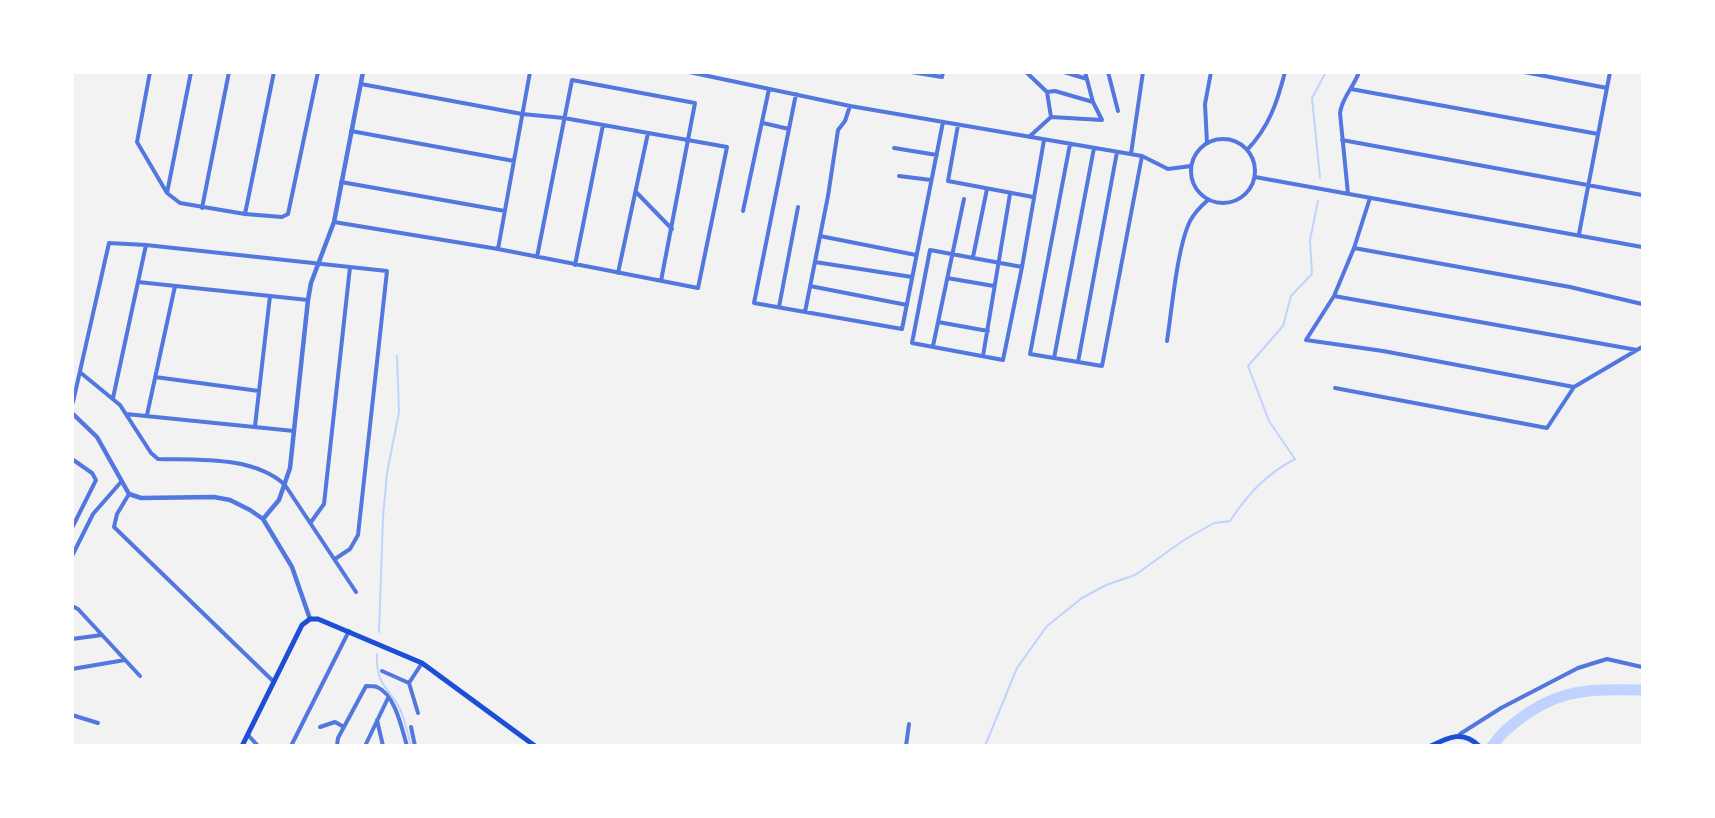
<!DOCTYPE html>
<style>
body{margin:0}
#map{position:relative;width:1715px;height:818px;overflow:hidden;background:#f2f2f2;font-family:"Titillium Web",sans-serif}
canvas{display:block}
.frame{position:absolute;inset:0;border:74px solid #fff;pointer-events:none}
</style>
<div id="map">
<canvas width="1715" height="818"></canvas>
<div class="frame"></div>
</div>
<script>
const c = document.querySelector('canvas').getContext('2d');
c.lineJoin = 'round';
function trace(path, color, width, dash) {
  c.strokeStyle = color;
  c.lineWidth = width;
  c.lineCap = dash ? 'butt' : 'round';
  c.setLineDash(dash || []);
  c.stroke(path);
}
const stream = new Path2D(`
 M1320 178 1312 98 1326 72
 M379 632 383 517 387 473 399 412 397 356
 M377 654C376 685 386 684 399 707 405 719 408 733 411 746
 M985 746 1017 668 1047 626 1082 598 1106 585 1135 575 1184 540 1214 523 1230 521C1248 494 1266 474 1295 459L1269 421 1248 366 1283 326 1291 296 1312 274 1310 240 1318 201`);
const river = new Path2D(`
 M1492 746C1497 741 1500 735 1505 731 1552 689 1583 689 1642 690`);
const minor = new Path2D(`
 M150 72 137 142 167 193 180 203 245 214 282 217 288 214 318 72
 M689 72 850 106 1142 156 1168 169 1191 166
 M911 72 942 77 943 72
 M1026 72 1047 92 1051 117 1029 137
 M1064 72 1087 79
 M1108 72 1118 111
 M1524 72 1607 88
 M1351 89 1598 134
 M1047 92 1055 91 1093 102
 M796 94 754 303 902 329 943 122
 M1051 117 1102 120 1093 102 1085 72
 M763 123 789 129
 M958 125 948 181 1033 197
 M351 131 514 161
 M1191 171a32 32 0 1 1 64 0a32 32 0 1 1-64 0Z
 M1342 140 1642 195
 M1207 143 1205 104 1211 72
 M1070 144 1030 354 1102 366 1142 156
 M894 148 937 155
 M1247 150C1269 127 1277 103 1285 72
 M1131 154 1143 72
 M899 176 931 180
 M1255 177 1642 247
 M341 182 505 211
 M636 192 672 229
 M167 193 191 72
 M1348 194 1340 113C1342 97 1354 87 1359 72
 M1370 198 1354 248 1334 296 1306 340 1383 351 1574 387
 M202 208 229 72
 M743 211 769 89
 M245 214 274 72
 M334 222 498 249 698 288 727 147 564 118 522 114 361 84
 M1579 234 1610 72
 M72 236V248
 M820 236 916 255
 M1354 248 1570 287 1642 304
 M498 249 530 72
 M537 257 572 80 695 103 661 281
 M973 257 987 189
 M815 262 912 277
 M575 265 603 125
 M1022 267 930 250 912 343 1003 360 1022 267 1044 140
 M618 273 648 133
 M947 278 994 286
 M138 282 308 300
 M810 286 907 305
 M1334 296 1637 350
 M779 307 798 207
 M805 312 828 196 838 130 845 121 850 106
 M938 322 988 331
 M1167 341C1172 309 1177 248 1190 221 1195 212 1201 206 1208 200
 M933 346 964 199
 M983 356 1010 194
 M1054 358 1094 148
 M1078 362 1117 152
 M81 373 120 405 151 453 158 459C199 460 254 456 285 485L356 592
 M155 377 259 391
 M1335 388 1547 428 1574 387 1642 347
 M113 398 146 245
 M73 402 109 243 146 245 387 271 358 535 350 549 335 559
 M126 414 294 431
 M147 415 175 286
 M255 426 270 296
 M72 459 92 473 96 480 72 528
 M129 494 117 514 114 527 273 681
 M311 522 324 504 350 267
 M72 556 93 514 121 482
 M72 606 78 609 140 676
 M72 639 102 635
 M72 669 125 660
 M382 671 409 683
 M418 713 409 683 422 663
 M72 715 98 723
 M377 720 383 746
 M320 727 335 722 344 727
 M411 727 415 746
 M1460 734 1501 708 1578 668 1607 659 1642 667
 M248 735 258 746
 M291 746 349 631
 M337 746 338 738 366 686C369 686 374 686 377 687 395 694 402 729 407 746
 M365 746 388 698
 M906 746 909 724`);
const tertiary = new Path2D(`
 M72 413 97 437 129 494 141 498 214 497 230 500 250 510 263 519 292 567 310 619
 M263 519 279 500 290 468 308 300 311 283 334 222 363 72`);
const secondary = new Path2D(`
 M242 746 302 625 310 619H318L422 663 535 746
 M1431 746C1449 737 1463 730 1479 746`);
trace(stream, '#bfd3fe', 2);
trace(river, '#bfd3fe', 11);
trace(minor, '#5277de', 4);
trace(tertiary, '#5277de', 4.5);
trace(secondary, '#1d4ed8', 5);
</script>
